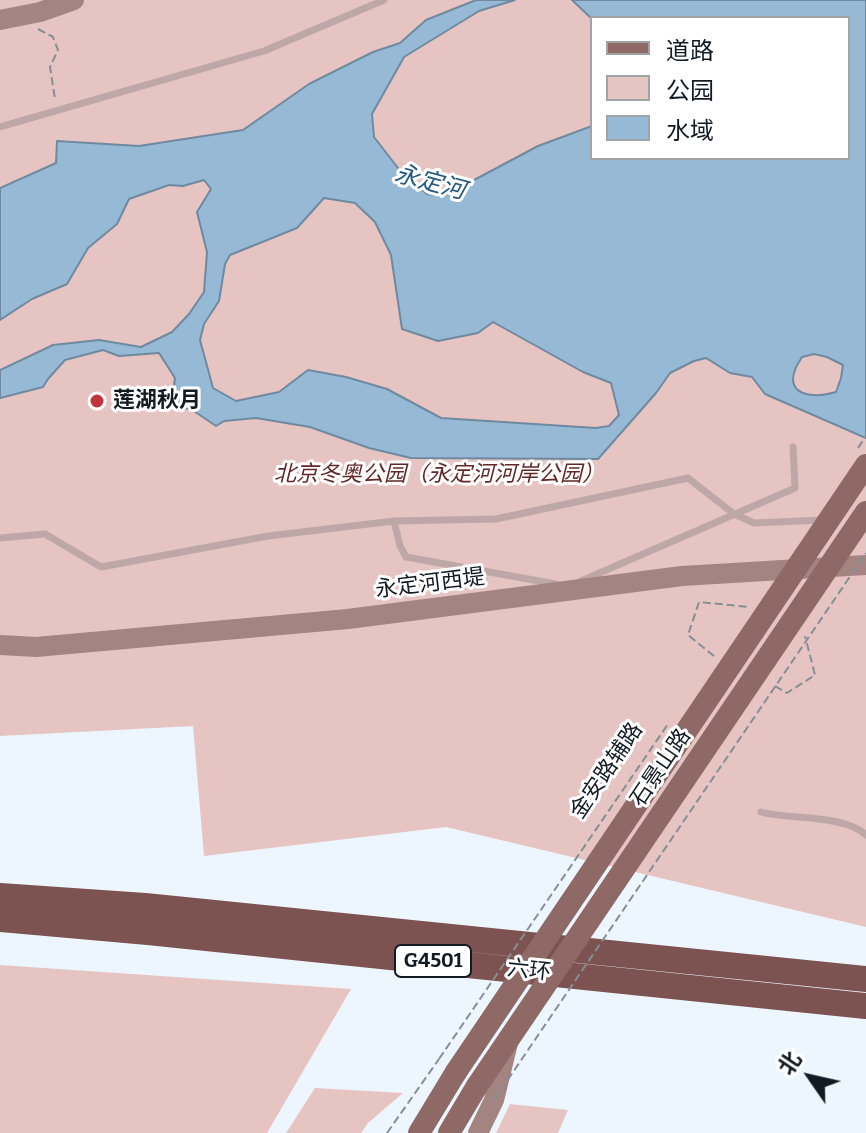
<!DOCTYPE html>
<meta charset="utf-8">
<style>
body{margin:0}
#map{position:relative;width:866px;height:1133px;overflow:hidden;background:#edf6fe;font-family:Bitter,"Noto Sans SC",serif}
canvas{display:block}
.legend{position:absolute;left:590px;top:16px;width:260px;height:144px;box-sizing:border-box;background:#fff;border:2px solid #a1a4a7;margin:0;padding:10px 14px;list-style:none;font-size:24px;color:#131b22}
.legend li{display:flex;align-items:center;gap:16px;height:40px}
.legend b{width:40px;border:2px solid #a1a4a7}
.north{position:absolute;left:770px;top:1037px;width:80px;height:80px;-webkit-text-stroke:6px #fff;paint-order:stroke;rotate:304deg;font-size:22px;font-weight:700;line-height:32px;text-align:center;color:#131b22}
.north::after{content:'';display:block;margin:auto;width:28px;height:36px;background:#131b22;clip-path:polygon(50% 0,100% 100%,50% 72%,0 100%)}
</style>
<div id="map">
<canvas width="866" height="1133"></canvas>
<ul class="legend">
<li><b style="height:10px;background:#8e6966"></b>道路</li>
<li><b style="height:22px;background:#e6c4c1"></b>公园</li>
<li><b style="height:22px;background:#96b9d6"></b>水域</li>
</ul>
<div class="north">北</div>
</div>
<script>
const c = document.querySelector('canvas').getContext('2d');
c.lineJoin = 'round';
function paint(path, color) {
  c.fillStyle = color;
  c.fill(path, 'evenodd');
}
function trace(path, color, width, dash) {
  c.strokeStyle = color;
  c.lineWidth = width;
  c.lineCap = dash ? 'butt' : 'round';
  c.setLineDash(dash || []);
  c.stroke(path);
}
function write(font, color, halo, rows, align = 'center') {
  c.font = font + ' Bitter,"Noto Sans SC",serif';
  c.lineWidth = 6;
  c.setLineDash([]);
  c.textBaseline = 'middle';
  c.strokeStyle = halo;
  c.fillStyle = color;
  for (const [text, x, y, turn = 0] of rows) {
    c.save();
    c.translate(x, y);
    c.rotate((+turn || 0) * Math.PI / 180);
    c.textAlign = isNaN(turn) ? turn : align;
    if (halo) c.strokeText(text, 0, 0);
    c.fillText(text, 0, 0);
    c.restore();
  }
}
const green = new Path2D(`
 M0 0H866V927L446 827 204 856 193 726 0 736ZM592 18H848V158H592Z
 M0 965 351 989 267 1133H0Z
 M315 1088 403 1093 368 1123 361 1133H286Z
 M510 1104 568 1110 558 1133H496Z`);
const water = new Path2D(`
 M476 0H515L479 11 404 57 372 114 374 137 398 168 427 194 444 196 538 146 592 126V158H848V18L592 19 572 0H866V438L765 394 752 377 730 373 706 358 694 361 670 373 656 393 598 459 411 458 369 448 310 427 256 418 224 421 216 426 191 409 171 407 175 378 159 353 119 356 103 350 65 360 48 379 43 387 0 398V370L53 345 99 340 141 347 172 332 189 314 204 292 207 252 197 212 211 189 204 180 183 186 169 185 129 199 117 224 88 248 67 284 32 299 0 320V188L56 163 57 141 139 146 243 130 309 84 373 52 400 43 426 20ZM324 198 355 203 375 222 391 255 402 329 438 341 478 333 493 322 583 372 611 383 619 415 609 426 596 428 441 418 387 389 346 377 308 370 279 392 236 401 213 388 200 340 204 324 219 301 225 264 230 255 297 228ZM814 354 827 357 843 365 841 378 836 392C805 401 779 391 802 357Z`);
const path = new Path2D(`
 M38 29 53 37 58 50 50 67 55 99
 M714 656 688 635 699 602 749 607
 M775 686 787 693 815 675 805 636
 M387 1133 439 1059`);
const lane = new Path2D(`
 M0 127 264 51 384 0
 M394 521 400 546 406 557 556 584
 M0 538 45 534 101 567 268 536 394 521 496 519 688 478 734 514 754 523 822 520
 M581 581 795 488 793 447
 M761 812C789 820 844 814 866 835`);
const secondary = new Path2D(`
 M0 20 40 12 74 0
 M0 645 36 647 348 619 682 576 866 565
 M478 1133 494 1100 508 1043`);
const primary = new Path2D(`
 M419 1133 456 1072
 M449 1133 477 1086`);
const highway = new Path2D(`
 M0 896 145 906 866 979
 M0 919 148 932 866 1006`);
const pathBridge = new Path2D(`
 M858 448 866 436
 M439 1059 668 724
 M494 1100 866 553`);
const primaryBridge = new Path2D(`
 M456 1072 866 465
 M477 1086 866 512`);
const markers = [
 [97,401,8,"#c3343a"]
];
const shields = [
 [433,961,76]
];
const shieldNames = [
 ["G4501",433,961]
];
const poiNames = [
 ["莲湖秋月",113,401]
];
const parkNames = [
 ["北京冬奥公园（永定河河岸公园）",439,475]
];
const streetNames = [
 ["永定河西堤",430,584,-7],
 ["石景山路",661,768,-56],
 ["金安路辅路",607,771,-56],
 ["六环",529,971,6]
];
const waterNames = [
 ["永定河",430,183,15]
];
paint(green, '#e6c4c1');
paint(water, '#96b9d6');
trace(water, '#6f8aa0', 2);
trace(path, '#868e96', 2, [8, 4]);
trace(lane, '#bea8a7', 7);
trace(secondary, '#a38481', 20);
trace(primary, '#8e6966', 22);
trace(highway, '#7c5350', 26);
trace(pathBridge, '#868e96', 2, [8, 4]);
trace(primaryBridge, '#8e6966', 22);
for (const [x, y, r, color] of markers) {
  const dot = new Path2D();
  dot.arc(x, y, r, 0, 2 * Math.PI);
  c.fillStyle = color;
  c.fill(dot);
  trace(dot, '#fff', 3);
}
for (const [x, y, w] of shields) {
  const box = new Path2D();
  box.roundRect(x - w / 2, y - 16, w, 32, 6);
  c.fillStyle = '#fff';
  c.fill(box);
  trace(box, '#131b22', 2);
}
write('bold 20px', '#131b22', null, shieldNames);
write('bold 22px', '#131b22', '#fff', poiNames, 'left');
write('italic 22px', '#632827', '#fff', parkNames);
write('22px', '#131b22', '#fff', streetNames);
write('italic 24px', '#245981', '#fff', waterNames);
</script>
